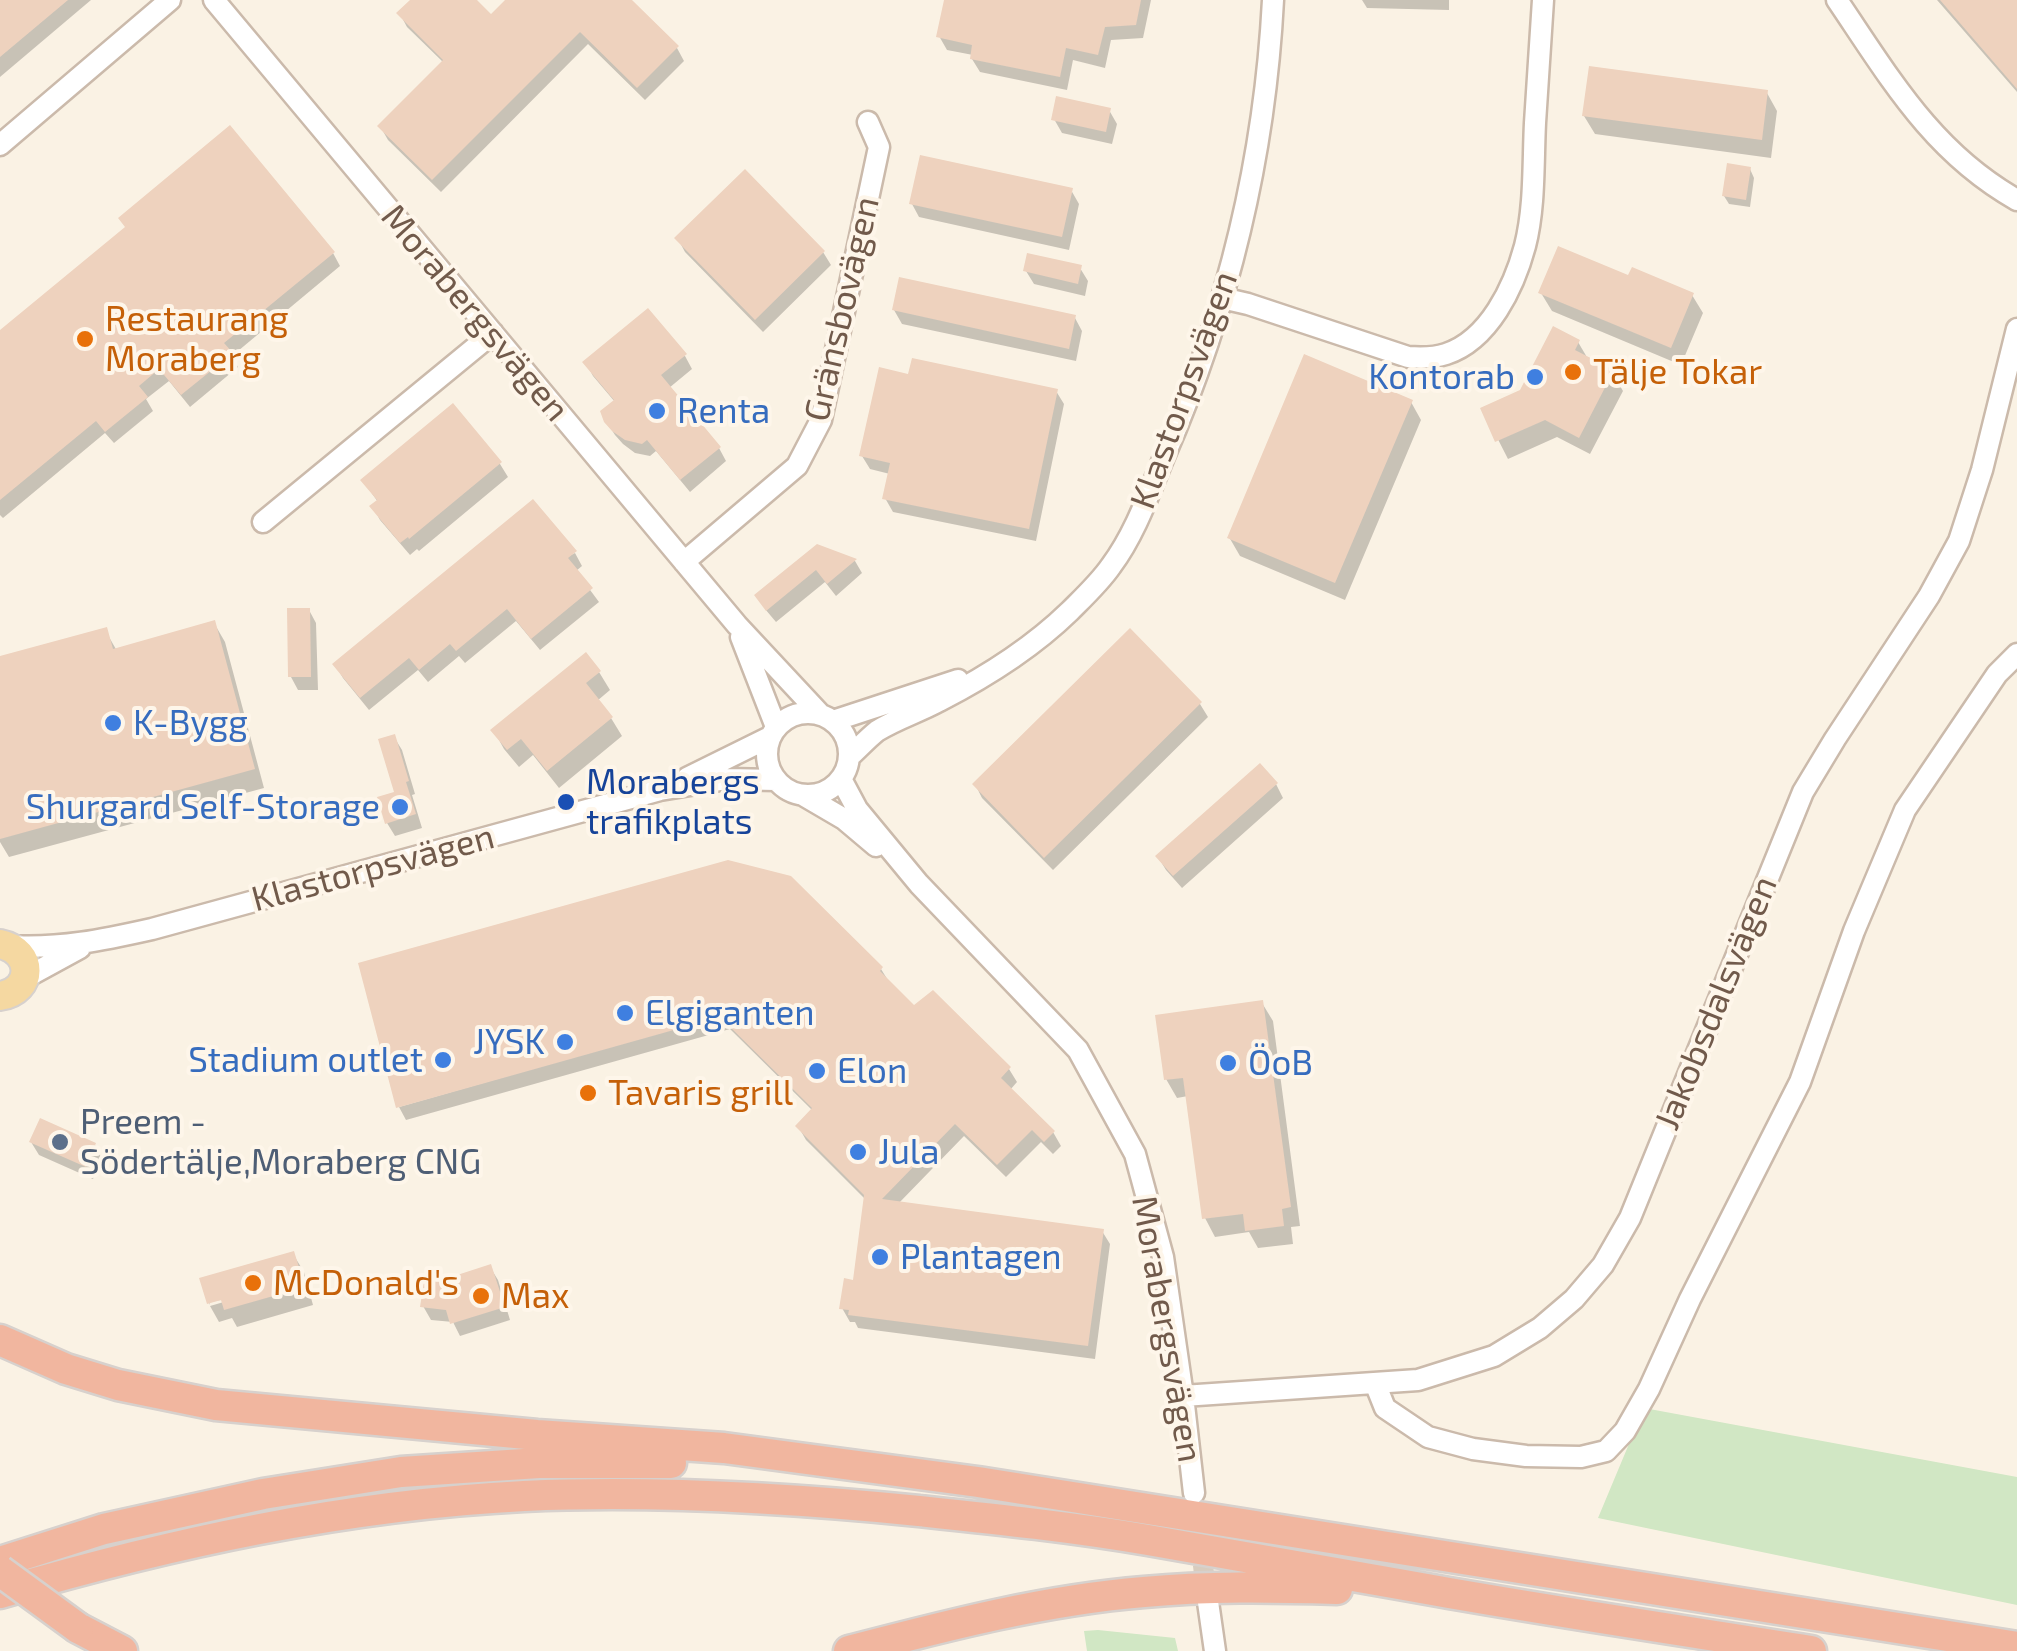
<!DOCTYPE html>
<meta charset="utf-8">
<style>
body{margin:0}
canvas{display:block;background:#faf2e4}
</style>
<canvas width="2017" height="1651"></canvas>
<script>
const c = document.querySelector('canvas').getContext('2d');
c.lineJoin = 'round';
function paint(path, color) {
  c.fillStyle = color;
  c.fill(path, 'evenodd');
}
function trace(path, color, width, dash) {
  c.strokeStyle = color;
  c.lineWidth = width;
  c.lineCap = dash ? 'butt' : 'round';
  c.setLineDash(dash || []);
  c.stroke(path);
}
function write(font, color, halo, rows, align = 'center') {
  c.font = font + ' "Exo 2",sans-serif';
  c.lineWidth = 8;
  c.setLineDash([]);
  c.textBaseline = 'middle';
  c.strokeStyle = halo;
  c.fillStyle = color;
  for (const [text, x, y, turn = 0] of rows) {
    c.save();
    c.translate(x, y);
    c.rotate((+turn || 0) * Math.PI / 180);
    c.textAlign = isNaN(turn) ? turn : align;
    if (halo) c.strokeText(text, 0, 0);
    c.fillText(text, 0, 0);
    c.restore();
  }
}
const green = new Path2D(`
 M1644 1408 2017 1477V1605L1598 1518Z
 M1098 1630 1175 1638 1178 1651H1087L1084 1631Z`);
const shadow = new Path2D(`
 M0 0H91L0 77Z
 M413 0H474L491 18 509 0H628L677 48 684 61 645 100 588 44 441 192 388 140 380 126 444 63 407 27 400 14Z
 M947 0H1151L1143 38 1111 40 1105 68 1073 60 1067 90 980 72 972 59 973 55 947 50 939 36Z
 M1362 0H1449V10L1367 8Z
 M1937 0H2017V92Z
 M1767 93 1777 111 1771 158 1595 134 1584 116Z
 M1109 110 1117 124 1112 144 1062 133 1054 119Z
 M1750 169 1754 178 1750 207 1729 204 1724 196Z
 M1071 190 1079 204 1069 250 919 217 912 204Z
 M678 239 823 252 831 265 763 332 685 252Z
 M333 253 340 266 232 356 238 367 190 407 169 381 146 399 153 411 114 443 105 433 3 518 0 515V333Z
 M1080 268 1088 281 1085 296 1034 284 1026 271Z
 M1630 278 1692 295 1703 313 1681 365 1552 311 1541 293Z
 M894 310 1075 318 1082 331 1076 361 902 324Z
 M1578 342 1588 359 1612 372 1623 391 1590 454 1557 437 1508 459 1483 410 1522 392Z
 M685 356 692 369 669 388 719 448 726 461 690 492 656 451 650 456 635 453 623 444 615 435 606 421 615 402 593 376 586 363Z
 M910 377 1056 391 1064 404 1036 541 893 512 885 498 890 474 870 469 862 456Z
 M1411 402 1421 420 1345 600 1240 556 1229 537Z
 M453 407 500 464 508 477 419 551 417 549 410 555 380 520 373 507 378 502 363 481Z
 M817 546 855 561 862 573 836 596 825 582 776 622 765 609Z
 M575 553 582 566 576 571 599 602 540 650 516 621 465 663 459 656 428 682 418 670 369 710 343 678 335 665Z
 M309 610 316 623 318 690H298L291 677Z
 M214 623 225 642 264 788 9 857 0 842V658L105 630 117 651Z
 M1130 632 1200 704 1208 717 1053 870 982 798 975 784Z
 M599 672 610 690 597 701 611 718 622 736 559 788 533 755 519 767 504 749 494 731Z
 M394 737 402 750 415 794 412 795 422 828 395 836 387 823 397 794Z
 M1276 784 1283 798 1182 888 1166 870 1158 857Z
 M881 969 889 982 914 1008 1009 1069 1017 1082 1010 1090 1053 1132 1061 1146 1053 1154 1041 1142 1006 1177 964 1136 898 1204 1102 1231 1110 1244 1095 1359 858 1328 855 1322H850L842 1308 855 1282 866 1200 806 1140 798 1126 813 1111 730 1029 406 1120 399 1107Z
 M1262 1003 1273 1021 1300 1226 1291 1227 1293 1244 1258 1248 1249 1232 1215 1237 1205 1218 1188 1096 1177 1098 1166 1079Z
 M31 1142 95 1145 102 1159 93 1179 39 1155Z
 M293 1254 304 1272 313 1305 237 1327 232 1318 219 1322 210 1306 234 1299 210 1301V1305L202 1280Z
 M490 1267 498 1280 510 1320 460 1336 453 1322 431 1320 423 1306 448 1280Z`);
const building = new Path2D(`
 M0 0H68L0 57Z
 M410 0H477L491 14 505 0H632L679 46 637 88 580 32 432 180 377 126 443 60 396 13Z
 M944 0H1141L1136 25 1105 27 1098 55 1066 48 1060 77 970 59 972 45 936 37Z
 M1940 0H2017V89Z
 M1589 66 1768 90 1762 140 1582 116Z
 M1056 96 1111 108 1106 132 1051 120Z
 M230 125 335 252 224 343 233 353 181 395 159 369 139 386 148 397 105 432 96 421 0 500V330L125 227 118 218Z
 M920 155 1073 188 1062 237 909 204Z
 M1727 163 1751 167 1746 200 1722 196Z
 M745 169 825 251 755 320 674 238Z
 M1558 246 1628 275 1632 267 1694 293 1671 348 1538 293Z
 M1027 253 1082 265 1078 284 1023 271Z
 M899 277 1076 315 1069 349 892 310Z
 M648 308 687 354 661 375 721 447 680 480 647 440 642 444 625 440 612 431 604 422 600 411 614 400 582 362Z
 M1553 326 1580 340 1575 350 1614 370 1579 438 1545 420 1495 442 1480 408 1520 390Z
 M1304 354 1413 400 1335 583 1227 538Z
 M912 358 1058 389 1029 529 882 499 890 463 859 456 879 367 908 374Z
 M453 403 502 462 409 539 408 537 400 543 369 506 377 500 360 480Z
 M533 499 577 551 568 558 593 588 531 639 507 609 456 651 450 644 419 670 409 658 360 698 332 664Z
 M817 544 857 559 827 584 816 570 766 611 754 595Z
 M287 608H310L311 677H288Z
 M215 620 255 769 0 839V656L107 627 113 649Z
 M1130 628 1202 702 1044 858 972 784Z
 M586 652 601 671 586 683 613 717 547 771 521 739 507 750 490 730Z
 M395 734 409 781 406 782 416 814 385 824 377 797 394 792 378 739Z
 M1260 763 1278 783 1173 876 1155 856Z
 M728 860 791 876 883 967 880 971 914 1005 933 990 1011 1067 1001 1078 1055 1131 1044 1142 1032 1130 997 1165 955 1124 882 1199 1104 1229 1088 1346 848 1315 849 1310 839 1309 844 1278 853 1280 864 1195 795 1126 812 1108 720 1017 396 1108 358 963Z
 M1263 1000 1291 1207 1282 1209 1284 1226 1245 1231 1243 1214 1202 1219 1183 1078 1164 1080 1155 1015Z
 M40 1118 96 1143 86 1167 29 1142Z
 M294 1251 305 1287 224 1310 221 1300 207 1304 199 1278Z
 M491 1264 505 1307 450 1324 446 1310 420 1307 425 1275 448 1278Z`);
const minorTunnel = new Path2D(`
 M1196 1505 1207 1600`);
const minor = new Path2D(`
 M214 0 737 625 821 715
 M1837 0C1890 78 1932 152 2017 200
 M0 145 170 0
 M1222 298 1248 304 1408 357C1421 358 1434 358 1446 354 1489 340 1514 287 1525 246 1535 207 1533 163 1535 123 1538 82 1540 41 1543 0
 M263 522 493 333
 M684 562 797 466 821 420 879 147 868 122
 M741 637 776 727
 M767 754a41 41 0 1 1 82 0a41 41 0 1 1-82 0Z
 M833 721 958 680
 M849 757C858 749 867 739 877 731 896 719 919 712 939 701 986 677 1032 648 1070 611 1084 597 1100 582 1111 566 1135 534 1149 493 1164 457 1227 312 1265 157 1273 0
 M687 778 770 737
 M841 779 857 809 919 884 1078 1050 1135 1154 1163 1257 1183 1396 1194 1493
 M803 795 844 819 876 846
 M9 946C60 949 103 940 152 929L660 790 727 779 776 780
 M25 978 80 948
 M1375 1383 1385 1408 1428 1437 1473 1449 1526 1456 1581 1457 1606 1451 1625 1431 1649 1389 1690 1299 1800 1082 1854 931 1905 810 1997 674 2017 654
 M1183 1396 1418 1380 1494 1356 1540 1328 1574 1299 1603 1265 1630 1218 1803 792 1835 739 1929 596 1959 541 1982 470 2017 329
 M1208 1602 1215 1651`);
const major = new Path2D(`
 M0 944C34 951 34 991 0 996`);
const highway = new Path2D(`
 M0 1340 66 1369 118 1385 216 1405 537 1435 724 1448 978 1482 2017 1647
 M0 1562 104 1529 263 1494 401 1472 539 1463H671
 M0 1593C171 1543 345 1505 524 1496 655 1490 788 1498 919 1511 995 1519 1072 1527 1148 1540 1244 1556 1341 1574 1438 1591 1562 1613 1686 1631 1811 1651
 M78 1628 122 1651
 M849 1651C945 1626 1044 1600 1144 1592 1208 1586 1272 1587 1337 1589`);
const highwayBridge = new Path2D(`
 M0 1571 78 1628`);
const markers = [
 [85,339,10,"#e8710a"],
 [1573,372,10,"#e8710a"],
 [1535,377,10,"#3f7fe0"],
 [657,411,10,"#3f7fe0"],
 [113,723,10,"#3f7fe0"],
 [566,802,10,"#1a4fb4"],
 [400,807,10,"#3f7fe0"],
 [625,1013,10,"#3f7fe0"],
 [565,1042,10,"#3f7fe0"],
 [443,1060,10,"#3f7fe0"],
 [1228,1063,10,"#3f7fe0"],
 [817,1071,10,"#3f7fe0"],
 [588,1093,10,"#e8710a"],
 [60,1142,10,"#5c6f8a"],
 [858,1152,10,"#3f7fe0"],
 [880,1257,10,"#3f7fe0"],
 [253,1283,10,"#e8710a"],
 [481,1296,10,"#e8710a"]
];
const streetNames = [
 ["Gränsbovägen",842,309,-77],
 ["Morabergsvägen",475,313,50],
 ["Klastorpsvägen",1184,390,-70],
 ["Klastorpsvägen",373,868,-15],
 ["Jakobsdalsvägen",1716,1003,-68],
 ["Morabergsvägen",1167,1329,80]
];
const foodNames = [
 ["Restaurang",105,319],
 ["Moraberg",105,359],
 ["Tälje Tokar",1593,372],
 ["Tavaris grill",608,1093],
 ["McDonald's",273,1283],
 ["Max",501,1296]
];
const shopNames = [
 ["Kontorab",1515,377,"right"],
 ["Renta",677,411],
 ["K-Bygg",133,723],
 ["Shurgard Self-Storage",380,807,"right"],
 ["Elgiganten",645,1013],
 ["JYSK",545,1042,"right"],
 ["Stadium outlet",423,1060,"right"],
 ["ÖoB",1248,1063],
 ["Elon",837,1071],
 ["Jula",878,1152],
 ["Plantagen",900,1257]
];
const transitNames = [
 ["Morabergs",586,782],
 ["trafikplats",586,822]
];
const serviceNames = [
 ["Preem -",80,1122],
 ["Södertälje,Moraberg CNG",80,1162]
];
paint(green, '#d1e7c4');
paint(shadow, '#0003');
paint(building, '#eed2be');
trace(minorTunnel, '#d8ccbe', 20, [20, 10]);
trace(minor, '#cbbaab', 25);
trace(major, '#d7d1cd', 32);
trace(highway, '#d7d1cd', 35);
trace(minor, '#fff', 20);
trace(major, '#f5d8a1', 28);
trace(highway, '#f1b69f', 30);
trace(highwayBridge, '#d7d1cd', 35, []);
trace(highwayBridge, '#f1b69f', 30);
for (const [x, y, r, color] of markers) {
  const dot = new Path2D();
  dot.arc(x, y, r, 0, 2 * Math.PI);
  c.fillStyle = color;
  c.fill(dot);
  trace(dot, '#fef6ea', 4);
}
write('35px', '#715a4b', '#fef6ea', streetNames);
write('35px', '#c56008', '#fef6ea', foodNames, 'left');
write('35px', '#366cbe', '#fef6ea', shopNames, 'left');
write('35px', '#164399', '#fef6ea', transitNames, 'left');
write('35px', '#4e5e75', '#fef6ea', serviceNames, 'left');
</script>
